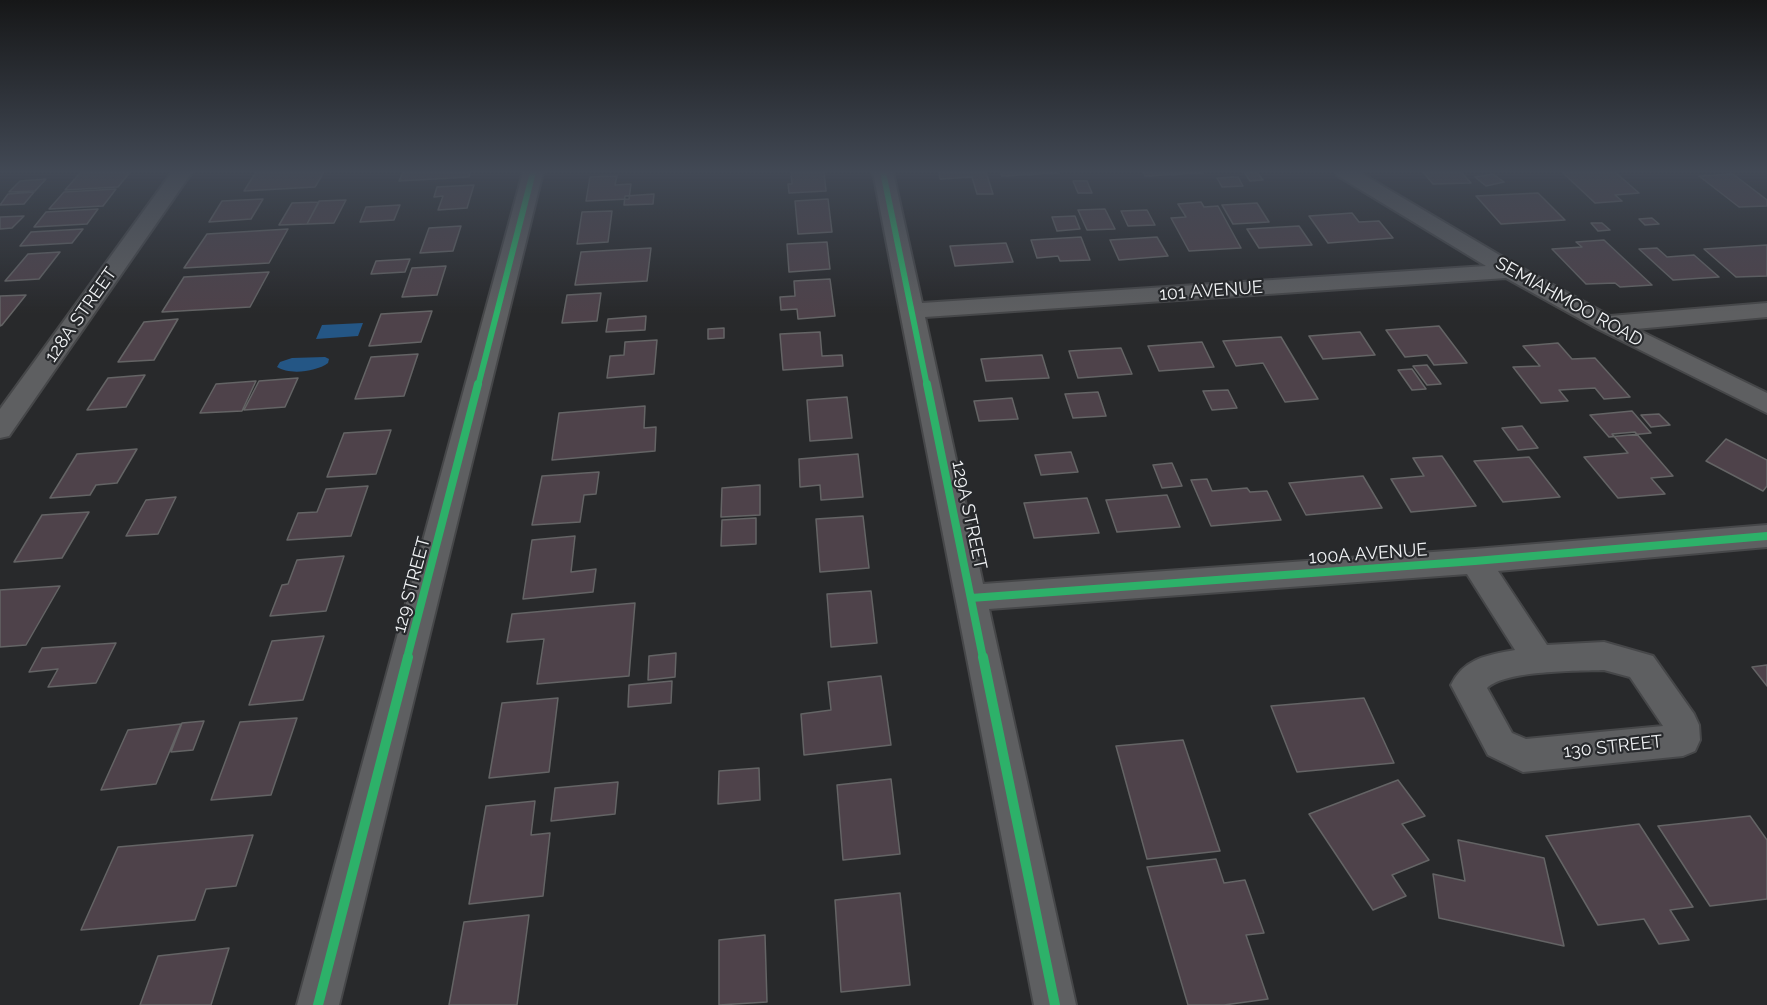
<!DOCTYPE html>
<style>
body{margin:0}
canvas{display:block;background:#28292b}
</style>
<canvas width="1767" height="1005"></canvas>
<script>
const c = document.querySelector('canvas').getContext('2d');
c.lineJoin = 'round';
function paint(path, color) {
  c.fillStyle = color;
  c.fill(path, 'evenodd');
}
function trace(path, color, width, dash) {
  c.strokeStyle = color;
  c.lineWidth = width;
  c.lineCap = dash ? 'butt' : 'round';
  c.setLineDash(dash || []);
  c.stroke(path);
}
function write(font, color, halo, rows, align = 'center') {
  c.font = font + ' Raleway,sans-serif';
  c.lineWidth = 4.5;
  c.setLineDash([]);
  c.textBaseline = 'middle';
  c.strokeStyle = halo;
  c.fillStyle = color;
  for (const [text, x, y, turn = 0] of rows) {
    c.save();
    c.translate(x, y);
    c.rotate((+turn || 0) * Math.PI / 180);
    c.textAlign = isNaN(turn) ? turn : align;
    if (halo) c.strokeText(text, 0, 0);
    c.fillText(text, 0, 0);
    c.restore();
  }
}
const water = new Path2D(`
 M363 323 358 336 316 339 322 325Z
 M325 357 329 359 328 363C316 372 289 375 277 367L280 362 292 358Z`);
const building = new Path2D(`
 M130 172 118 187 65 190 80 173Z
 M256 172H324L315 187 244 191Z
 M403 172H470L469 177 399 181Z
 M791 172H824L826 191 789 193 788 184H792Z
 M939 172H986L993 194H977L972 177 940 179Z
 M1001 172H1058L1059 173 1002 176Z
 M1143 172H1202L1203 173 1145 176Z
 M1244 172H1257L1263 180 1250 181Z
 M1423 172H1461L1471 183 1433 184Z
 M1562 172H1615L1639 193 1615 195 1622 201 1595 203Z
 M1493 174 1504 182 1486 186 1475 177Z
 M1733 174 1767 200V206L1739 207 1699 176Z
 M617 176 615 185 631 184 629 199 586 201 590 177Z
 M1238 177 1243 186 1222 187 1217 178Z
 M46 179 35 191 9 192 20 181Z
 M1073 181H1087L1092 193H1078Z
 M474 185 467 208 438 210 443 196 434 197 437 187Z
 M116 189 103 206 49 209 64 192Z
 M34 192 24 204 0 205 8 194Z
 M1538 193 1565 220 1501 224 1476 196Z
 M654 194 653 204 624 205 625 196Z
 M263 199 251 219 209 222 222 201Z
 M828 199 832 232 798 234 795 201Z
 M346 200 334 223 307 224 319 201Z
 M319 202 307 224 279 225 292 203Z
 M1201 202 1204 207 1218 206 1241 248 1189 251 1171 218 1186 217 1178 204Z
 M1257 203 1269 222 1233 224 1222 205Z
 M400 205 394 220 360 222 366 207Z
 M98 209 87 224 34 227 46 212Z
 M1105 209 1115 229 1087 230 1078 210Z
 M1147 210 1155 225 1128 226 1121 211Z
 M612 211 608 242 577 244 582 212Z
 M1352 213 1359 222 1379 221 1393 238 1328 243 1309 216Z
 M24 216 12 228 0 229V217Z
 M1075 216 1080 229 1057 231 1052 217Z
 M1652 218 1659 224 1645 225 1639 219Z
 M1591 223H1602L1610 230 1598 231Z
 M461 226 453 251 420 253 429 228Z
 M1299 226 1312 245 1259 248 1247 229Z
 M83 229 72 243 20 246 31 232Z
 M288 229 269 263 184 268 207 234Z
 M1081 237 1090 260 1060 261 1058 256 1037 258 1031 240Z
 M1157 237 1168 256 1119 260 1110 240Z
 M1604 240 1652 285 1620 287 1615 283 1586 284 1552 249 1582 247 1576 242Z
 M827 242 830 269 789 272 787 244Z
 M1006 243 1013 262 955 266 950 246Z
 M1767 245V276L1736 277 1704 249Z
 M651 248 647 281 575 285 581 252Z
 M1657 248 1667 257 1694 255 1719 277 1673 280 1639 249Z
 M60 252 39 279 5 281 28 254Z
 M410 259 405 272 371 274 376 261Z
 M446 266 437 295 402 297 412 268Z
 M269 272 250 307 162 312 184 277Z
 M830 279 835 316 798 319 797 309 781 310 780 297 795 296 794 281Z
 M601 293 597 321 562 323 567 295Z
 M26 295 2 325 0 326V296Z
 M432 311 421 342 369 346 381 314Z
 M646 316 645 330 606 332 608 319Z
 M178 319 154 360 118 362 144 322Z
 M1439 326 1467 363 1434 365 1427 355 1405 357 1386 330Z
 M724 328V338L708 339V329Z
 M820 332 822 356 842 355 843 366 783 370 780 334Z
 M1360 332 1375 355 1323 359 1309 336Z
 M1281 337 1318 399 1285 402 1263 363 1236 366 1223 341Z
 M657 340 654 374 607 378 610 356 624 355 625 342Z
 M1202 342 1214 367 1159 371 1148 346Z
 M1558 343 1572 359 1595 358 1630 397 1604 399 1595 388 1559 390 1568 401 1541 403 1513 367 1540 366 1523 346Z
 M1121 348 1132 374 1078 378 1069 351Z
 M418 354 404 396 355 399 371 357Z
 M1042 355 1049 378 986 381 981 359Z
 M1427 365 1441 384 1427 385 1413 366Z
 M1412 369 1426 389 1412 390 1398 370Z
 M145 375 126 407 87 410 108 378Z
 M298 378 285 407 244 410 259 381Z
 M256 381 242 411 200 413 216 384Z
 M1228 390 1237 408 1212 410 1203 391Z
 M1098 392 1106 416 1073 418 1065 394Z
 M847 397 852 438 810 441 807 400Z
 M1012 398 1018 419 979 421 974 401Z
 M645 406 644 428 656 427 655 451 552 460 559 413Z
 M1632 411 1651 433 1609 437 1590 415Z
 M1659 414 1670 425 1651 427 1641 415Z
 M1522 426 1538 448 1518 450 1502 428Z
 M391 430 376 474 327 477 344 433Z
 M1635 432 1673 476 1651 478 1665 494 1618 498 1584 457 1628 453 1612 434Z
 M1726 439 1767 460V486L1763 491 1706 461Z
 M137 449 117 483 96 485 90 495 50 498 77 454Z
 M1071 452 1078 472 1041 475 1035 455Z
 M858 454 863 497 821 500 820 485 800 487 799 459Z
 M1442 456 1476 506 1411 512 1391 479 1424 476 1413 458Z
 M1529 457 1560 497 1503 502 1474 461Z
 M1172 463 1182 486 1162 488 1153 465Z
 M599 472 596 494 584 495 580 522 532 525 542 476Z
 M1363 476 1382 508 1306 515 1289 483Z
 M1207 479 1212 491 1247 488 1250 492 1267 491 1281 520 1211 526 1191 480Z
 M760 485V515L721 517 722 488Z
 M368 486 351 536 287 540 298 513 317 512 326 489Z
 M1167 495 1180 527 1117 532 1106 500Z
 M176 497 158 534 126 536 146 500Z
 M1087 498 1099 533 1034 538 1024 503Z
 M89 512 62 558 14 562 42 515Z
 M863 516 869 568 820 572 816 519Z
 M756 518V544L721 546 722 520Z
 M575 536 571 572 596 569 593 592 523 599 532 540Z
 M344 556 326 611 270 616 282 585 288 584 297 560Z
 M60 586 26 645 0 647V590Z
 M871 591 877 643 831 647 827 594Z
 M635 603 629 676 537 684 544 639 507 642 512 614Z
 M324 636 303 700 249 705 272 641Z
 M116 643 96 683 48 687 58 669 29 672 42 648Z
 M676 653 675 677 648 680 649 656Z
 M1767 665V686L1752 667Z
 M881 676 891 745 804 755 801 714 831 710 828 682Z
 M672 681 671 703 628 707 629 685Z
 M558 698 549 772 489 778 502 703Z
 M1364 698 1394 763 1297 772 1271 706Z
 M297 718 271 795 211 800 240 722Z
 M204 721 193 750 171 752 182 723Z
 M181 724 156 784 101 790 128 730Z
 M1183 740 1220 851 1147 859 1116 746Z
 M759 768 760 800 718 804 719 771Z
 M891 779 900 854 843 860 837 785Z
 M1398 780 1425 816 1402 824 1429 860 1392 875 1406 896 1373 910 1309 814Z
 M618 782 615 814 551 821 555 788Z
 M535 801 531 835 550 833 543 896 469 904 486 806Z
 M1750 816 1767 840V899L1710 906 1658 826Z
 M1639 824 1693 907 1670 910 1689 940 1659 944 1644 919 1598 925 1546 836Z
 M253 835 236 886 206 889 195 920 81 930 118 847Z
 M1458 840 1544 858 1564 946 1439 918 1433 874 1465 881Z
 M1216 859 1224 883 1245 880 1264 933 1246 935 1268 999 1224 1005H1188L1147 867Z
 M900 893 910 985 841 992 835 900Z
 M529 915 517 1005H449L464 922Z
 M765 935 767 1002 719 1005V940Z
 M229 948 211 1005H140L158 956Z`);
const minor = new Path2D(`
 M172 172H192L9 436 0 438V409Z
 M523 172H543L339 1005H297Z
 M873 172H893L922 303 1486 266 1338 176 1335 172H1359L1518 266 1610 316 1767 303V317L1636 329 1767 393V413L1598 329 1506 278 925 317 983 584 1475 549 1767 525V547L1498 571 1547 645 1604 642 1653 656 1694 714 1699 725 1700 740 1695 751 1683 756 1523 772 1488 755 1451 685C1464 658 1488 655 1515 650L1467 574 989 609 1076 1005H1034ZM1604 670 1630 677 1663 726 1526 739 1512 733 1487 688C1506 670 1577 671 1604 670Z`);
const cyclewayFar2 = new Path2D(`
 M883 172 927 386
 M478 386 533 172`);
const cyclewayFar1 = new Path2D(`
 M927 384 983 658
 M971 598 1475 561 1767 536
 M407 658 478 384`);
const cycleway = new Path2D(`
 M983 657 1055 1005
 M318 1005 408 657`);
const streetNames = [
 ["101 AVENUE",1211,291,-4],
 ["SEMIAHMOO ROAD",1569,302,29],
 ["128A STREET",81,315,-55],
 ["129A STREET",969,515,78],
 ["100A AVENUE",1368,554,-4],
 ["129 STREET",412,585,-75],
 ["130 STREET",1613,747,-6]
];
paint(water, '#245685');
paint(building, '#4e424a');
trace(building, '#646465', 1.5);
trace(minor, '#464749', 4);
paint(minor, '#5e5f61');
trace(cyclewayFar2, '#2db169', 6);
trace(cyclewayFar1, '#2db169', 8);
trace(cycleway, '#2db169', 10);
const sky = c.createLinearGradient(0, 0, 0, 313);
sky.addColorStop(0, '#161718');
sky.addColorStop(0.55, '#424955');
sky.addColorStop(1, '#42495500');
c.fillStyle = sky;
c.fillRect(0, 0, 1767, 313);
write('18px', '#f0f2f4', '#27292c', streetNames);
</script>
